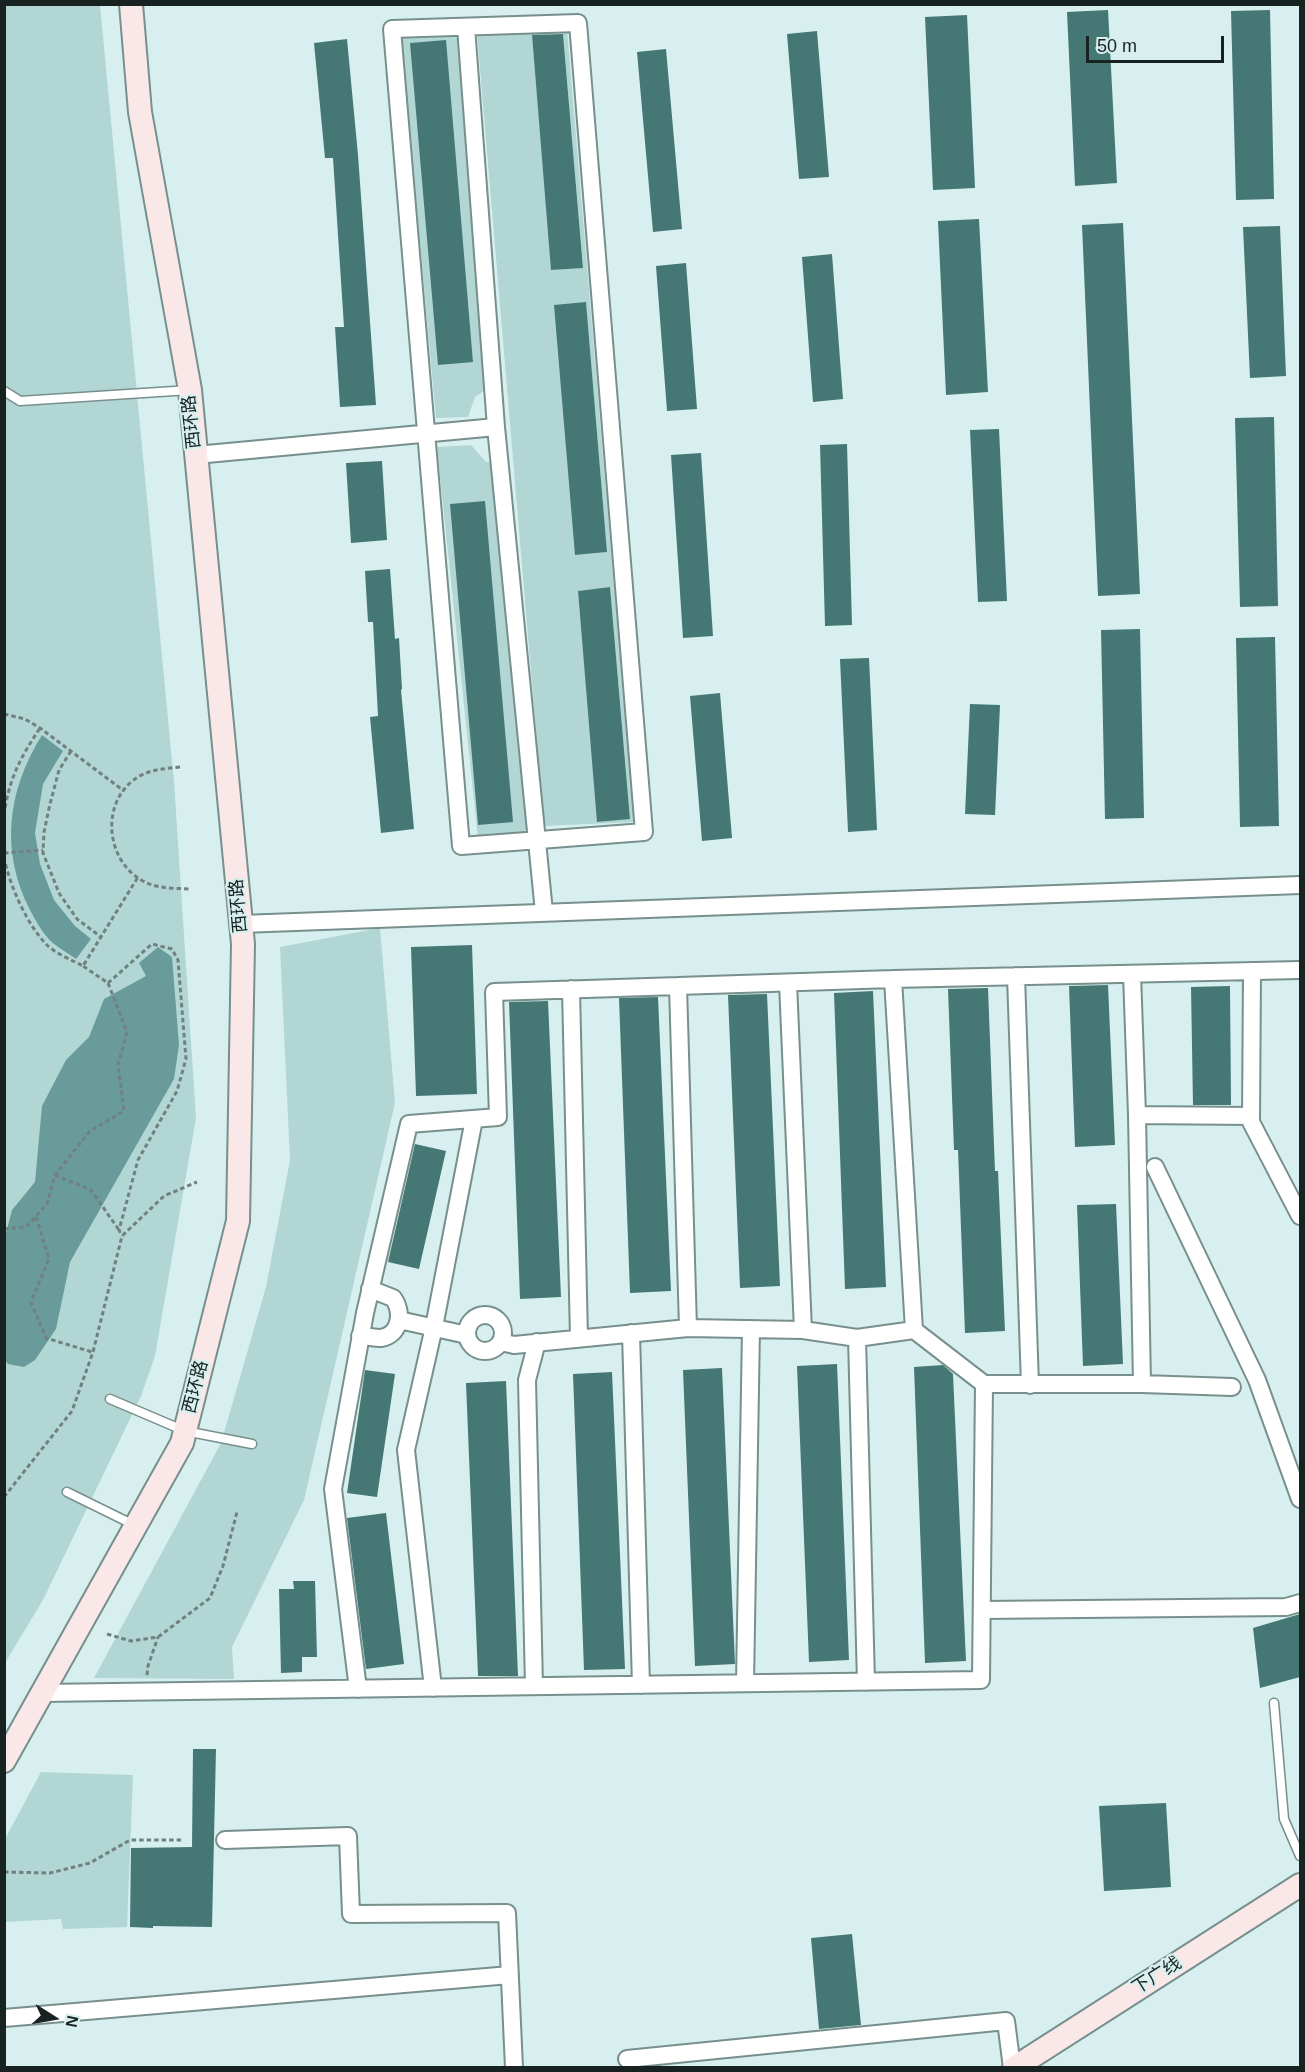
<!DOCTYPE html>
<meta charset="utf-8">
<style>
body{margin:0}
#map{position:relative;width:1305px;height:2072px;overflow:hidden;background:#d7f0ef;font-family:Helvetica,sans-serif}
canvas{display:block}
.frame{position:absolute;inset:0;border:6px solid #182221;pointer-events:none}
.north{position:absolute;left:24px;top:1988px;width:60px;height:60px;-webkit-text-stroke:4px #d7f0ef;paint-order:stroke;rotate:101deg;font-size:16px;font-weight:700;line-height:24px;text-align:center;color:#182221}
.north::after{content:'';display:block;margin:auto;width:21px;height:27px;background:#182221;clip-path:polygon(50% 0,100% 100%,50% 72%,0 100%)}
.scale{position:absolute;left:1086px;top:36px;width:138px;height:27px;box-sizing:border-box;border:3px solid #182221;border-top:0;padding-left:8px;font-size:18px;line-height:21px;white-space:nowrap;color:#182221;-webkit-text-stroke:4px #d7f0ef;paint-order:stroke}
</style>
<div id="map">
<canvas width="1305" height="2072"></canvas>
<div class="frame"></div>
<div class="north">N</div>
<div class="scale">50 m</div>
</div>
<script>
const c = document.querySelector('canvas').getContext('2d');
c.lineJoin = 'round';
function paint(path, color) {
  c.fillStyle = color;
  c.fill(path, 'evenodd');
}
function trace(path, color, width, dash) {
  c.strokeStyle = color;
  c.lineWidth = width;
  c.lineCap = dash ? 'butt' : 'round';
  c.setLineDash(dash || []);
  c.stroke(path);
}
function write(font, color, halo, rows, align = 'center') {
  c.font = font + ' Helvetica,"Noto Sans SC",sans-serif';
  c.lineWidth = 4.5;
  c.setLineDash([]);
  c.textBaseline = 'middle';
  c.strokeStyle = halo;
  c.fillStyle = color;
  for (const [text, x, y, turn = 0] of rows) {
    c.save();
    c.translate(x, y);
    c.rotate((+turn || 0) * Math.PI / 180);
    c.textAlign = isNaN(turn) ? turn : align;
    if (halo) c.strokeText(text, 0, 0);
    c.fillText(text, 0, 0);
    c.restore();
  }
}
const green = new Path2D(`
 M5 5H100L174 782 196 1118 155 1356 141 1396 43 1600 5 1663Z
 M567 29 634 822 544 826 477 33ZM563 33 583 267 552 270 532 36ZM586 303 607 552 575 555ZM610 587 630 818 598 822 578 591Z
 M458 34 488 388 475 397 468 417 436 418 401 36ZM462 237 473 361 439 365H438Z
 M471 445 486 462 493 463 528 824 522 837 478 839 437 447Z
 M380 928 395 1103 304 1500 232 1647 234 1679 94 1678 221 1443 266 1287 290 1160 280 947Z
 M41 1772 133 1775 127 1927 63 1929 61 1919 5 1922V1839Z`);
const water = new Path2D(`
 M42 735 63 751 43 784 35 833 40 864 54 900 75 926 91 939 76 959C67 952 54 946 47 937 40 929 35 919 30 910 0 851 7 791 42 735Z
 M158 947 172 957 179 1045 174 1079 70 1262 56 1329 35 1360 24 1367 8 1364 4 1359 5 1237 12 1210 35 1182 42 1106 66 1060 89 1037 104 999 146 976 139 963Z`);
const building = new Path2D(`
 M1108 10 1117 183 1075 186 1067 12Z
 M1270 10 1274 199 1236 200 1231 11Z
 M967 15 975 188 933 190 925 17Z
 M817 31 829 177 799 179 787 34Z
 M563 34 583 268 551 270 532 35Z
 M347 39 358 155 376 405 340 407 335 327H344L333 158H325L314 43Z
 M446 40 473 362 438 365 410 43Z
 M666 49 682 229 653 232 637 52Z
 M979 219 988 392 946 395 938 221Z
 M1123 223 1140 594 1098 596 1082 225Z
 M1280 226 1286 376 1250 378 1243 227Z
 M832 254 843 399 813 402 802 257Z
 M686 263 697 409 667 411 656 266Z
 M586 302 607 552 575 555 554 305Z
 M1274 417 1278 606 1240 607 1235 418Z
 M999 429 1007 601 978 602 970 430Z
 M847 444 852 625 825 626 820 445Z
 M701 453 713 636 683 638 671 455Z
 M382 461 387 540 351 543 346 463Z
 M485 501 513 822 478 825 450 504Z
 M390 569 395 639 399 638 402 689 401 690 414 829 381 833 370 717 378 716 373 622H368L365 571Z
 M610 587 630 819 597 822 578 591Z
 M1140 629 1144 818 1105 819 1101 630Z
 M1275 637 1279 826 1240 827 1236 638Z
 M869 658 877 830 848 832 840 659Z
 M720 693 732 838 702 841 690 696Z
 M970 704 1000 705 995 815 965 814Z
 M472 945 477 1094 416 1096 411 947Z
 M1108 985 1115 1145 1075 1147 1069 986Z
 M1230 986 1231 1105H1193L1191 987Z
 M988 988 995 1171H998L1005 1331 965 1333 958 1150H954L948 989Z
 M873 991 886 1287 845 1289 834 993Z
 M767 994 780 1286 740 1288 728 995Z
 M658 997 671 1291 630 1293 619 998Z
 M548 1001 561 1297 520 1299 509 1002Z
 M415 1144 446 1151 419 1269 388 1262Z
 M1116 1204 1123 1364 1083 1366 1077 1205Z
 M837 1364 849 1660 809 1662 797 1366Z
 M943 1365 953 1374 966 1661 925 1663 914 1367Z
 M722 1368 735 1664 695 1666 683 1370Z
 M365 1370 395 1374 377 1497 347 1493Z
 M612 1372 625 1669 584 1670 573 1374Z
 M506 1381 518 1676H478L466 1383Z
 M386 1513 404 1664 366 1669 347 1518Z
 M293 1581H315L317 1657H302V1672L281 1673 279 1589H294Z
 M1300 1614V1677L1260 1688 1253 1628Z
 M193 1749H216L212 1927 153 1926V1928L130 1927 131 1848 192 1847Z
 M1166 1803 1171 1887 1104 1891 1099 1806Z
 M852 1934 861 2025 819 2029 811 1938Z`);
const path = new Path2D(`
 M4 714 25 719 40 728 124 791
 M71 751 59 770 50 804 44 832 43 853 59 893 77 919 101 937
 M180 767C164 769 149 769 135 779 100 804 106 861 143 881 157 889 174 888 189 889
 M4 815C9 779 20 758 40 728
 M4 853 43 850
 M4 857C9 884 27 925 47 945 56 954 72 960 83 966L138 877
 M108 983 152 944 172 949 178 960 186 1059 177 1091 138 1160 119 1230 122 1236
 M55 1175 91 1190 119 1230
 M36 1217 49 1259 31 1302 46 1338 92 1352
 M4 1229 26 1227 47 1204 55 1175 90 1131 124 1111 118 1065 127 1032 108 983 83 966
 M4 1497 72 1411 93 1352 122 1236 164 1196 197 1182
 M107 1634 131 1641 158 1637 210 1598 223 1566 237 1512
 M147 1675 148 1666 158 1637
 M4 1872 50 1873 90 1863 130 1840H183`);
const lane = new Path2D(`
 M4 391 20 401 190 390
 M110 1399 185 1431 252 1444
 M67 1492 134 1525
 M1274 1703 1284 1819 1300 1856`);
const street = new Path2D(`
 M578 23 644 832 461 846 392 29Z
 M466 27 496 427 544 912
 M196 455 496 427
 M241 924 1300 885
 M1252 971 1251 1122 1300 1216
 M1132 974 1137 1115 1251 1116
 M1016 976 1030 1385
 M788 983 803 1330
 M678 986 688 1328
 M571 989 579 1338
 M1137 1115 1142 1384 1232 1387
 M1155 1167 1257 1380 1300 1499
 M467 1333a18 18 0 1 1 36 0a18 18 0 1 1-36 0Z
 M399 1320 467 1335
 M914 1330 893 979 1300 970
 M631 1333 641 1685
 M360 1336C367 1336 374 1338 381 1338 401 1335 403 1311 393 1298L370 1289
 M857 1338 866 1682
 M984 1384H1142
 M982 1610 1286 1607 1300 1603
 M745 1683 751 1329
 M534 1686 527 1380 537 1342
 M433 1688 406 1450 434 1327 474 1119
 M358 1689 333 1489 365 1313 409 1124 498 1117 494 992 893 979
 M42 1693 981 1680 984 1384 914 1330 857 1338 803 1330 688 1328 514 1345 501 1342
 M225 1840 348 1836 351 1914 507 1913 514 2068
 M4 2018 510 1975
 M627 2059 1006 2021 1012 2068`);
const secondary = new Path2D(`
 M4 1761 182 1443 238 1221 243 944 190 390 140 112 131 4
 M1014 2068 1300 1885`);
const streetNames = [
 ["西环路",192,422,-96],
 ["西环路",239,906,-95],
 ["西环路",196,1387,-76],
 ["下广线",1157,1976,-32]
];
paint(green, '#b2d6d4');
paint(water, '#689b99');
paint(building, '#457775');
trace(lane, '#778f8d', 11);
trace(street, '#778f8d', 20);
trace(secondary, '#778f8d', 26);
trace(path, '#708180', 3, [4.5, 3]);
trace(lane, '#fff', 8);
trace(street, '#fff', 16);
trace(secondary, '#fae8e8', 22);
write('18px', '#182221', '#d7f0ef', streetNames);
</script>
